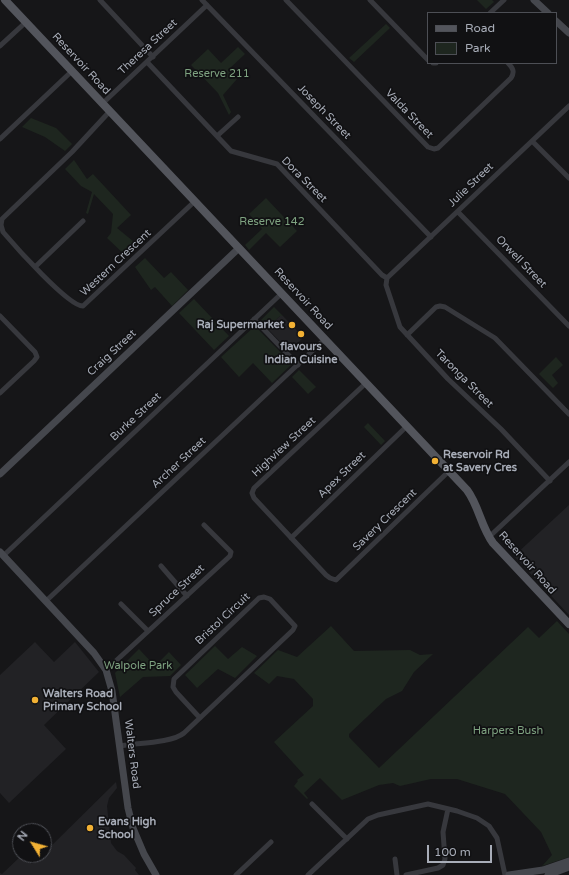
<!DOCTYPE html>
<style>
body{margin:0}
#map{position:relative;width:569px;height:875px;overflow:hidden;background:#161618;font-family:"Varela Round",sans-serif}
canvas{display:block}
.legend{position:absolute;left:427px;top:12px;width:130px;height:52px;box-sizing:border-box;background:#111113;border:1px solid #4d4f55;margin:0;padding:5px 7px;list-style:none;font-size:12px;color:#a8adb8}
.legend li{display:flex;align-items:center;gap:8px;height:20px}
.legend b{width:20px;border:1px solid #4d4f55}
.north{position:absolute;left:12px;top:823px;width:40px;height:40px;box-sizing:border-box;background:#111113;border:1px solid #4d4f55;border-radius:50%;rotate:307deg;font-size:11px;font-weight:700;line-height:16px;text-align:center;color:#a8adb8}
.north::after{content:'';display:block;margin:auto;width:14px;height:18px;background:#f2b134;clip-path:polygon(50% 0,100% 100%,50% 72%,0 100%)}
.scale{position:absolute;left:427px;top:845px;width:65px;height:18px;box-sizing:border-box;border:2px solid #a8adb8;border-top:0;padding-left:5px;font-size:12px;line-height:14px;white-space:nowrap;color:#a8adb8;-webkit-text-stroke:3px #111113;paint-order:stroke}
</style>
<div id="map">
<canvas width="569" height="875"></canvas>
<ul class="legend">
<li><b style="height:5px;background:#53555c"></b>Road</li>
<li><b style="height:11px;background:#1e261f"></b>Park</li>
</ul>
<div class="north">N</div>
<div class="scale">100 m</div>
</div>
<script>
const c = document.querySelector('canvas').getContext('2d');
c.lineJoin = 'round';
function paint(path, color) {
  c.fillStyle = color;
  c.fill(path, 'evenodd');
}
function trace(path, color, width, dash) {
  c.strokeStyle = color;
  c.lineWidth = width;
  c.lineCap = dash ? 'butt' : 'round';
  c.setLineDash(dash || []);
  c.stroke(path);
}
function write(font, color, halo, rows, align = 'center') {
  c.font = font + ' "Varela Round",sans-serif';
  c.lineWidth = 3.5;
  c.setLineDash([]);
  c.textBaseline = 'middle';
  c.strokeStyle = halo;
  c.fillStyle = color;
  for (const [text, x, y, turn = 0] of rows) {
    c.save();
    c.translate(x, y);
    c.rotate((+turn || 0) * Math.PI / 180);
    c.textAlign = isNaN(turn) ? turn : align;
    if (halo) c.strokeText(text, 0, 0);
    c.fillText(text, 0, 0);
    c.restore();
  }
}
const built = new Path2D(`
 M280 316H283L302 336V339L289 351 267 328Z
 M569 505V615L514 556Z
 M35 642 54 662 75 642 99 672 44 725 66 749 9 803 0 793V675Z
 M116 782 117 788 109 798 107 806 111 843 117 851 124 855 136 868 135 870 139 875H0V873L2 874 22 855 32 864 42 855H44V853Z`);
const green = new Path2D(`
 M477 0H492L494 2 486 9Z
 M386 24 390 28 354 62 349 58Z
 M238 47 245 54 228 70 237 79 223 95 231 112 229 115 218 93 191 65 208 49 221 63Z
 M31 118 56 128 72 144 65 151 45 137 22 127Z
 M74 160 87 179 93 174 131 215 117 228 139 246 127 257 107 238 111 233 113 214 94 194 88 214 86 213 92 192 81 186 65 169Z
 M266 198 297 231 280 247 266 233 249 250 245 245 262 229 249 214Z
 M145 258 164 278 171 272 188 290 172 306 155 287 151 290 135 267Z
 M194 299 229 336 214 350 179 313Z
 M274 307 283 316H280L267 328 260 321Z
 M255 326 292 364 272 383 253 363 239 377 221 357Z
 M556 357 563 365 552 375 558 383 553 388 539 374Z
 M299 370 316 387 308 394 292 377Z
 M368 423 385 441 381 445 364 427Z
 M557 621 569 634V857L542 866 552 855 541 832 505 794 457 779H431L400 786 393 783 379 785 342 800 320 778 304 793 308 798 307 799 294 786 298 781 297 780 304 775 274 742 313 706V699L294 679 277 676 269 684 254 673 278 650 297 657 331 626 354 651 410 650 420 655 433 654 414 672 402 691 386 699 349 734V737L379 768 528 627 539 638Z
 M215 646 228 659 242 647 257 656 235 678 218 669 197 688 185 675Z
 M139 649 155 666 169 652 181 665 170 676 143 677 120 697 115 673Z`);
const street = new Path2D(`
 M100 0 153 57
 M202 0 431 237
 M286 0 428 147 434 149 438 148 511 78C515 72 513 68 508 63
 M370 0 428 60
 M490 13 504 0
 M0 46 26 22
 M147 62 231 151 277 164 382 275 387 278
 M433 63H436
 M103 103 207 5
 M110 111 72 152 2 219 1 225 3 232C14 245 69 307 83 306L195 201
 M217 136 238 117
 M0 139 72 71
 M532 141 569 178
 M458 212 569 326
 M35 267 83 221
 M387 278 386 285 400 327 448 379 501 429 550 481
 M387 278 569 106
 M0 316 35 352 37 357 34 361 0 393
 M254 319 298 365
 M407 335 436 307 440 306 445 307 495 338 569 414
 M366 383 254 488 252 493 254 498 326 575 330 578 336 580 449 471
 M489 537 569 462
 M291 538 407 426
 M3 556 282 293
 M161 566 187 596
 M46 601 325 339
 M121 604 148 631
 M106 670 230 556 231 552 204 525
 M120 746C136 743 172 743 184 733L293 630 295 626 270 599 264 597 259 598 174 679 173 687 176 692 200 718
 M312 804 347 839
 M395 859 397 875
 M236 875 271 842
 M308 875 368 819 378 815 428 804 457 811 477 818 489 826 497 838 505 875
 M406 875 438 868 443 865 445 859 443 832 448 809`);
const secondary = new Path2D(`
 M534 0 548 13
 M556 21 569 33
 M0 474 239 248
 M0 552 94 653 106 670 112 691 125 786 128 808 133 828 144 854 156 875
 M509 875 543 870 569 861
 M548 875 569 867`);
const primary = new Path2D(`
 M5 0 467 490C479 506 481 527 493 543L569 624`);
const markers = [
 [292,325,4,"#f2b134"],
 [301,334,4,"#f2b134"],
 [435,461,4,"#f2b134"],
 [35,700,4,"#f2b134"],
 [90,828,4,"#f2b134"]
];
const streetNames = [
 ["Theresa Street",148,47,-43],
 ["Reservoir Road",81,64,47],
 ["Joseph Street",324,112,46],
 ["Valda Street",409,114,46],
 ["Dora Street",304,180,45],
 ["Julie Street",471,185,-44],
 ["Orwell Street",521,262,46],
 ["Western Crescent",116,263,-43],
 ["Reservoir Road",303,299,47],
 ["Craig Street",112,353,-43],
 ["Taronga Street",464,379,45],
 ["Burke Street",136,417,-43],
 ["Highview Street",284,447,-43],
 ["Archer Street",179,463,-43],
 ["Apex Street",342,475,-44],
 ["Savery Crescent",385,520,-44],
 ["Reservoir Road",527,563,48],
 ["Spruce Street",177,591,-43],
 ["Bristol Circuit",223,619,-43],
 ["Walters Road",132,754,83]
];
const parkNames = [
 ["Reserve 211",217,74],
 ["Reserve 142",272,222],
 ["Walpole Park",138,666],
 ["Harpers Bush",508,731]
];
const poiNames = [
 ["Raj Supermarket",284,325,"right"],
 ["flavours",301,347,"center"],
 ["Indian Cuisine",301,360,"center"],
 ["Reservoir Rd",443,455],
 ["at Savery Cres",443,468],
 ["Walters Road",43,694],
 ["Primary School",43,707],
 ["Evans High",98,822],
 ["School",98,835]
];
paint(built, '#222225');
paint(green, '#1e261f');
trace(street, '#37383d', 5);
trace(secondary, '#45474d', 7);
trace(primary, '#53555c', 8);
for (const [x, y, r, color] of markers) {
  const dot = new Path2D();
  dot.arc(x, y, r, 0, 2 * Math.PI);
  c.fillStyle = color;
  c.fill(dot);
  trace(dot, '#111113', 1.5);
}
write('11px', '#a8adb8', '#111113', streetNames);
write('11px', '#7fa381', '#111113', parkNames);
write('bold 11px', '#a8adb8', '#111113', poiNames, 'left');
</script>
